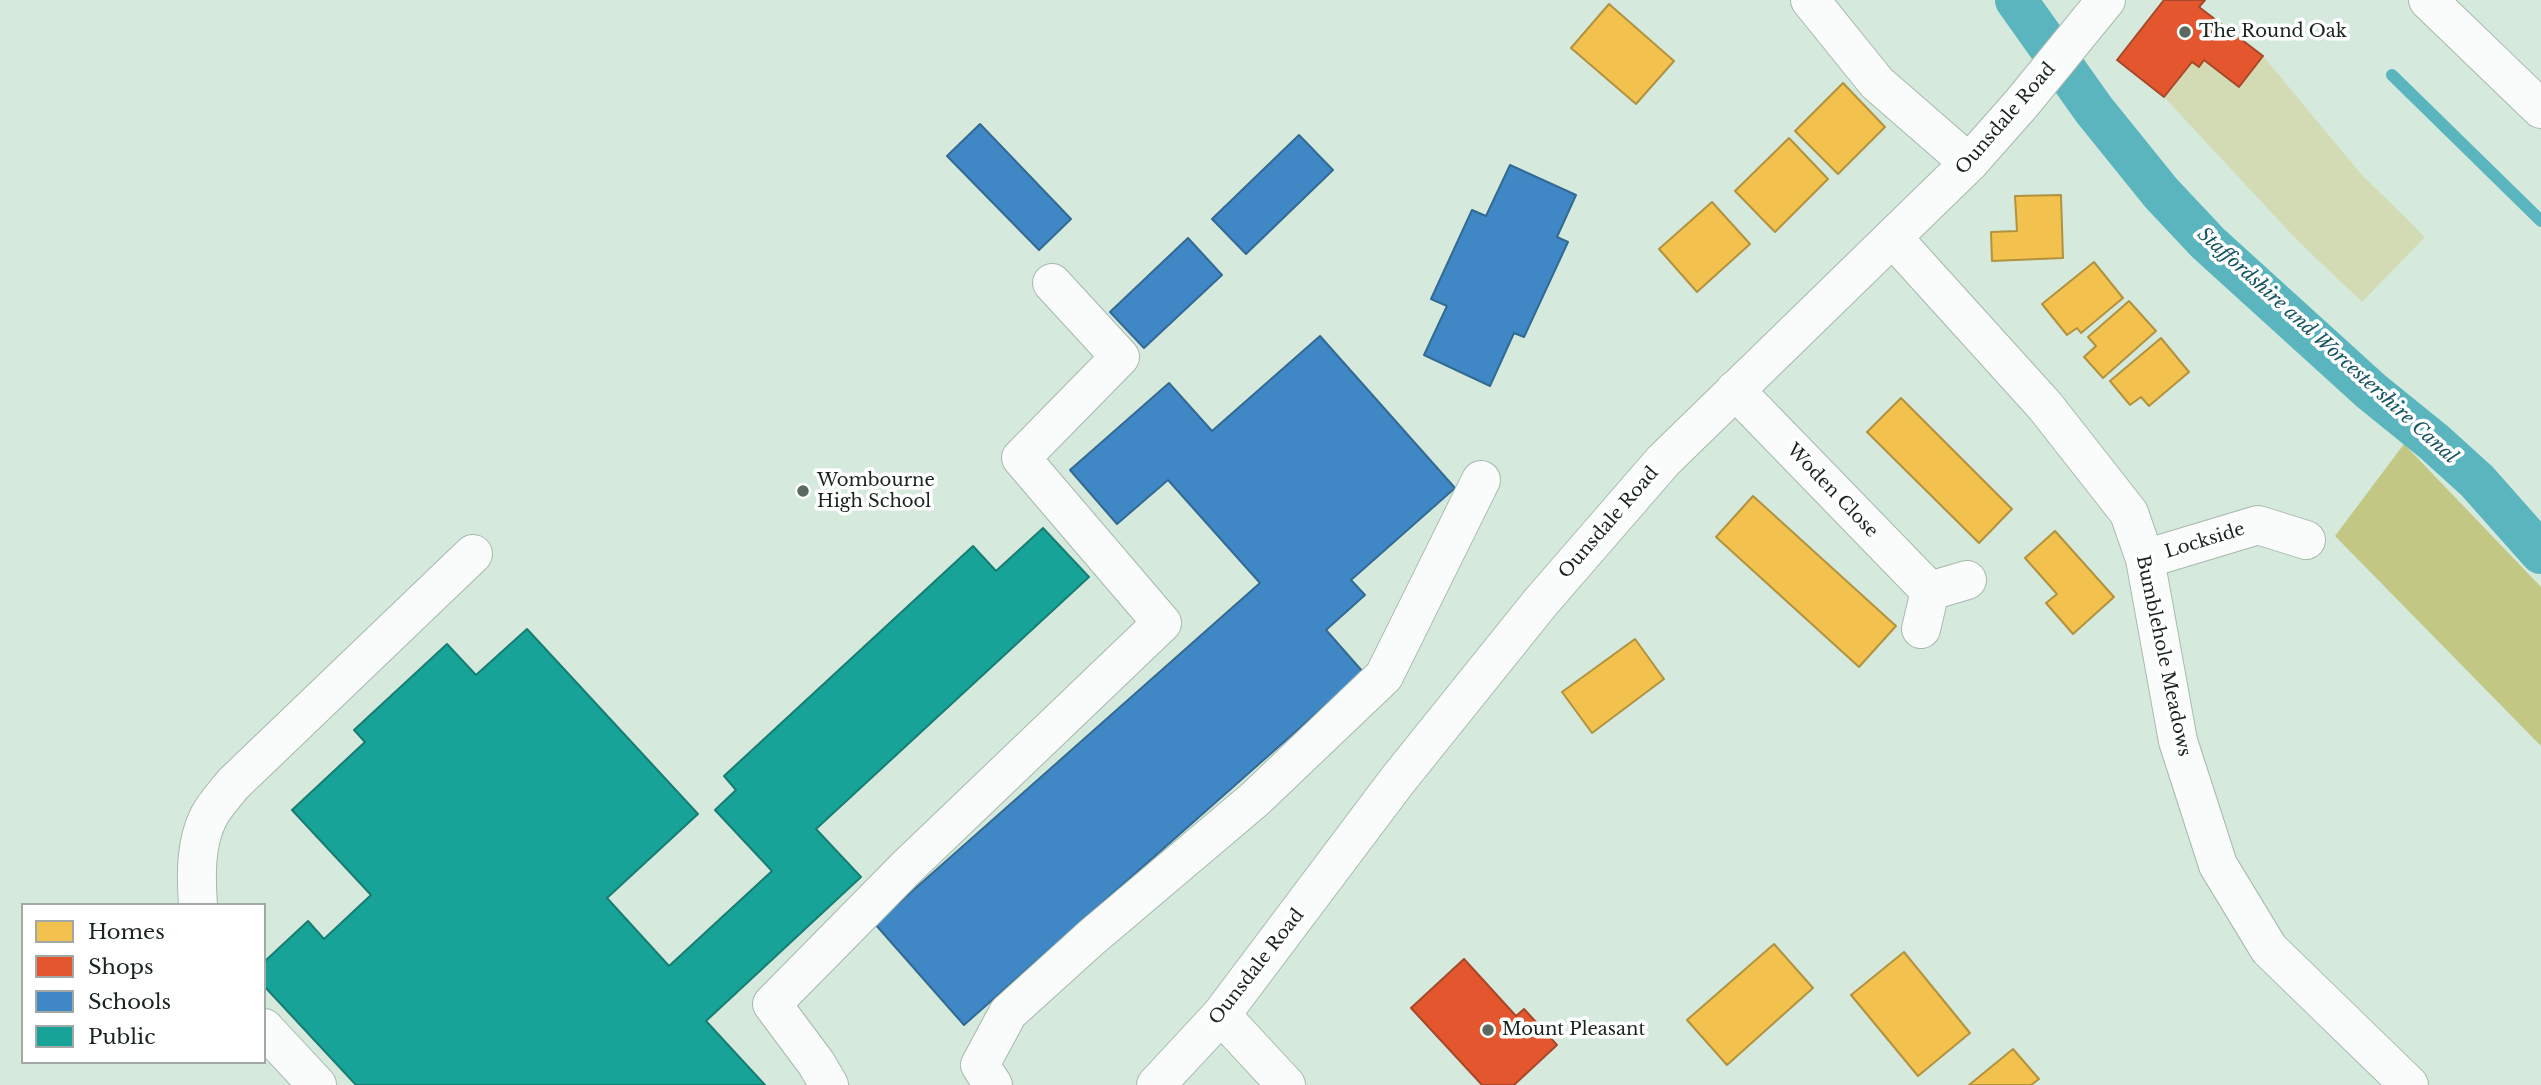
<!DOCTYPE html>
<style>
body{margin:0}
#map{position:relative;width:2541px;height:1085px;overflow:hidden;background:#d5eadd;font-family:"Libre Baskerville",serif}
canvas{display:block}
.legend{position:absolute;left:21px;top:903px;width:245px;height:161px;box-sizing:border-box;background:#fff;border:2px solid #a2a8a5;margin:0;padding:9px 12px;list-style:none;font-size:21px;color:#17251d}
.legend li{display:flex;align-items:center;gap:14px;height:35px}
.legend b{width:35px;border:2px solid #a2a8a5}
</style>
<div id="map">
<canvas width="2541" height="1085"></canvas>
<ul class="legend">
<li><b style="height:19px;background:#f2c14e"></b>Homes</li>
<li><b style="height:19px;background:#e4572e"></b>Shops</li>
<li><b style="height:19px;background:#3f88c5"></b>Schools</li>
<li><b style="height:19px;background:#17a398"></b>Public</li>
</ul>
</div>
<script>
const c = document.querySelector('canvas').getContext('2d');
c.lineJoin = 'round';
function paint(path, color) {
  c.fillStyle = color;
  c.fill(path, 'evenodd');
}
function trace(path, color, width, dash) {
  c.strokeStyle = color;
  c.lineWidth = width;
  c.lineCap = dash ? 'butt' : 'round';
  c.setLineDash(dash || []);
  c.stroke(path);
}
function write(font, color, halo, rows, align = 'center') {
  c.font = font + ' "Libre Baskerville",serif';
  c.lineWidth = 7;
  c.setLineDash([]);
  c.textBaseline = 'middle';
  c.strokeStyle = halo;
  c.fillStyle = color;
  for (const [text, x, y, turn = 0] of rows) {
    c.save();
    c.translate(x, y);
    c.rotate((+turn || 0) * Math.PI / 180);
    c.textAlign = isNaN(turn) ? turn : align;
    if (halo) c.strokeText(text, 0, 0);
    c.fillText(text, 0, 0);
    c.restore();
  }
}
const green = new Path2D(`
 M2263 56 2361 174 2425 237 2362 302 2297 240 2164 97 2192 62 2199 67 2204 60 2239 87Z`);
const forest = new Path2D(`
 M2404 444 2541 587V746L2335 536Z`);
const homes = new Path2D(`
 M1609 4 1674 61 1636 104 1571 48Z
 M1843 83 1885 127 1838 174 1795 131Z
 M1789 138 1828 179 1775 232 1735 191Z
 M2061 195 2063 258 1992 261 1991 232 2017 231 2015 196Z
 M1712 202 1750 244 1697 292 1659 249Z
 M2094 262 2123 298 2081 333 2077 328 2067 335 2042 304Z
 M2129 301 2156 331 2103 378 2084 357 2096 346 2088 337Z
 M2161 338 2189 372 2149 406 2141 397 2130 405 2110 381Z
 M1901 398 2012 509 1979 543 1867 432Z
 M1753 496 1896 626 1859 667 1716 537Z
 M2055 531 2114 597 2073 634 2046 603 2057 594 2025 558Z
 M1635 639 1664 679 1592 733 1562 692Z
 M1774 944 1813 988 1727 1065 1687 1020Z
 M1904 952 1970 1033 1918 1076 1851 995Z
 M2013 1049 2039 1079 2031 1085H1969Z`);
const shops = new Path2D(`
 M2164 0H2205L2199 7 2263 56 2239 87 2204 60 2199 67 2192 62 2164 97 2117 60Z
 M1464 959 1516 1016 1524 1009 1557 1045 1514 1085H1482L1411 1008Z`);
const schools = new Path2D(`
 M980 124 1071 219 1039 250 947 156Z
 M1299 135 1333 170 1246 254 1212 219Z
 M1510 165 1576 195 1557 237 1568 242 1524 337 1514 333 1490 386 1424 355 1447 306 1431 299 1472 210 1486 216Z
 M1188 238 1222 275 1144 348 1110 312Z
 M1320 336 1455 488 1351 580 1365 595 1326 630 1363 672 964 1025 875 924 1260 583 1168 480 1117 524 1070 470 1169 383 1212 431Z`);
const public = new Path2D(`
 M1043 528 1089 577 816 829 861 877 706 1021 765 1085H356L264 986V962L308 921 324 939 371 895 292 810 365 742 354 730 447 644 476 675 527 629 698 814 607 898 669 966 772 871 715 810 736 790 724 776 973 546 996 571Z`);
const stream = new Path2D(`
 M2392 75 2541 221`);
const canal = new Path2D(`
 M2016 0 2094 110 2161 193 2208 243 2371 391 2434 442 2477 481 2541 553`);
const minor = new Path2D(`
 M1810 0 1877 83 1969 163
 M2428 0 2541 109
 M1893 238 2045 406 2129 513 2145 559 2178 741 2218 865 2269 949 2409 1085
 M1735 390 1930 591
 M2145 559 2258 525 2306 540
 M1921 629 1930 591 1967 580
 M198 905C196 876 195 843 209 816 215 805 225 794 233 784L473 554
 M1221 1015 1286 1085
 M264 1028 317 1085
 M829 1085 816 1063 772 1004 906 868 1162 623 1021 458 1120 357 1052 283
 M993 1085 980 1065 1008 1013 1092 937 1255 799 1384 676 1481 480
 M1156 1085 1221 1015 1397 781 1540 603 1663 461 1969 163 2022 103 2106 0`);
const markers = [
 [2185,32,7,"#5a6a60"],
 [803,491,7,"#5a6a60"],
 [1488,1030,7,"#5a6a60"]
];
const poiNames = [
 ["The Round Oak",2199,32],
 ["Wombourne",817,481],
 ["High School",817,502],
 ["Mount Pleasant",1502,1030]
];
const streetNames = [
 ["Ounsdale Road",2006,119,-49],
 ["Woden Close",1832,491,46],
 ["Ounsdale Road",1609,523,-49],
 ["Lockside",2205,541,-17],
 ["Bumblehole Meadows",2163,656,78],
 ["Ounsdale Road",1257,967,-52]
];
const waterNames = [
 ["Staffordshire and Worcestershire Canal",2327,346,42]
];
paint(green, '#d3dbb4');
paint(forest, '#c2c784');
paint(homes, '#f2c14e');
trace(homes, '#b0923f', 2);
paint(shops, '#e4572e');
trace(shops, '#a64829', 2);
paint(schools, '#3f88c5');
trace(schools, '#336a93', 2);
paint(public, '#17a398');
trace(public, '#177d73', 2);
trace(stream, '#5ab5be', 12);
trace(canal, '#5ab5be', 42);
trace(minor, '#a7b8ae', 40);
trace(minor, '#f9fcfa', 38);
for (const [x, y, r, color] of markers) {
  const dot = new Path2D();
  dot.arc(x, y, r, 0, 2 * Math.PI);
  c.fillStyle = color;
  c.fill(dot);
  trace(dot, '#fff', 2.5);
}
write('18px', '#17251d', '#fff', poiNames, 'left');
write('18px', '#17251d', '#fff', streetNames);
write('italic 19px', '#175661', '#fff', waterNames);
</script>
